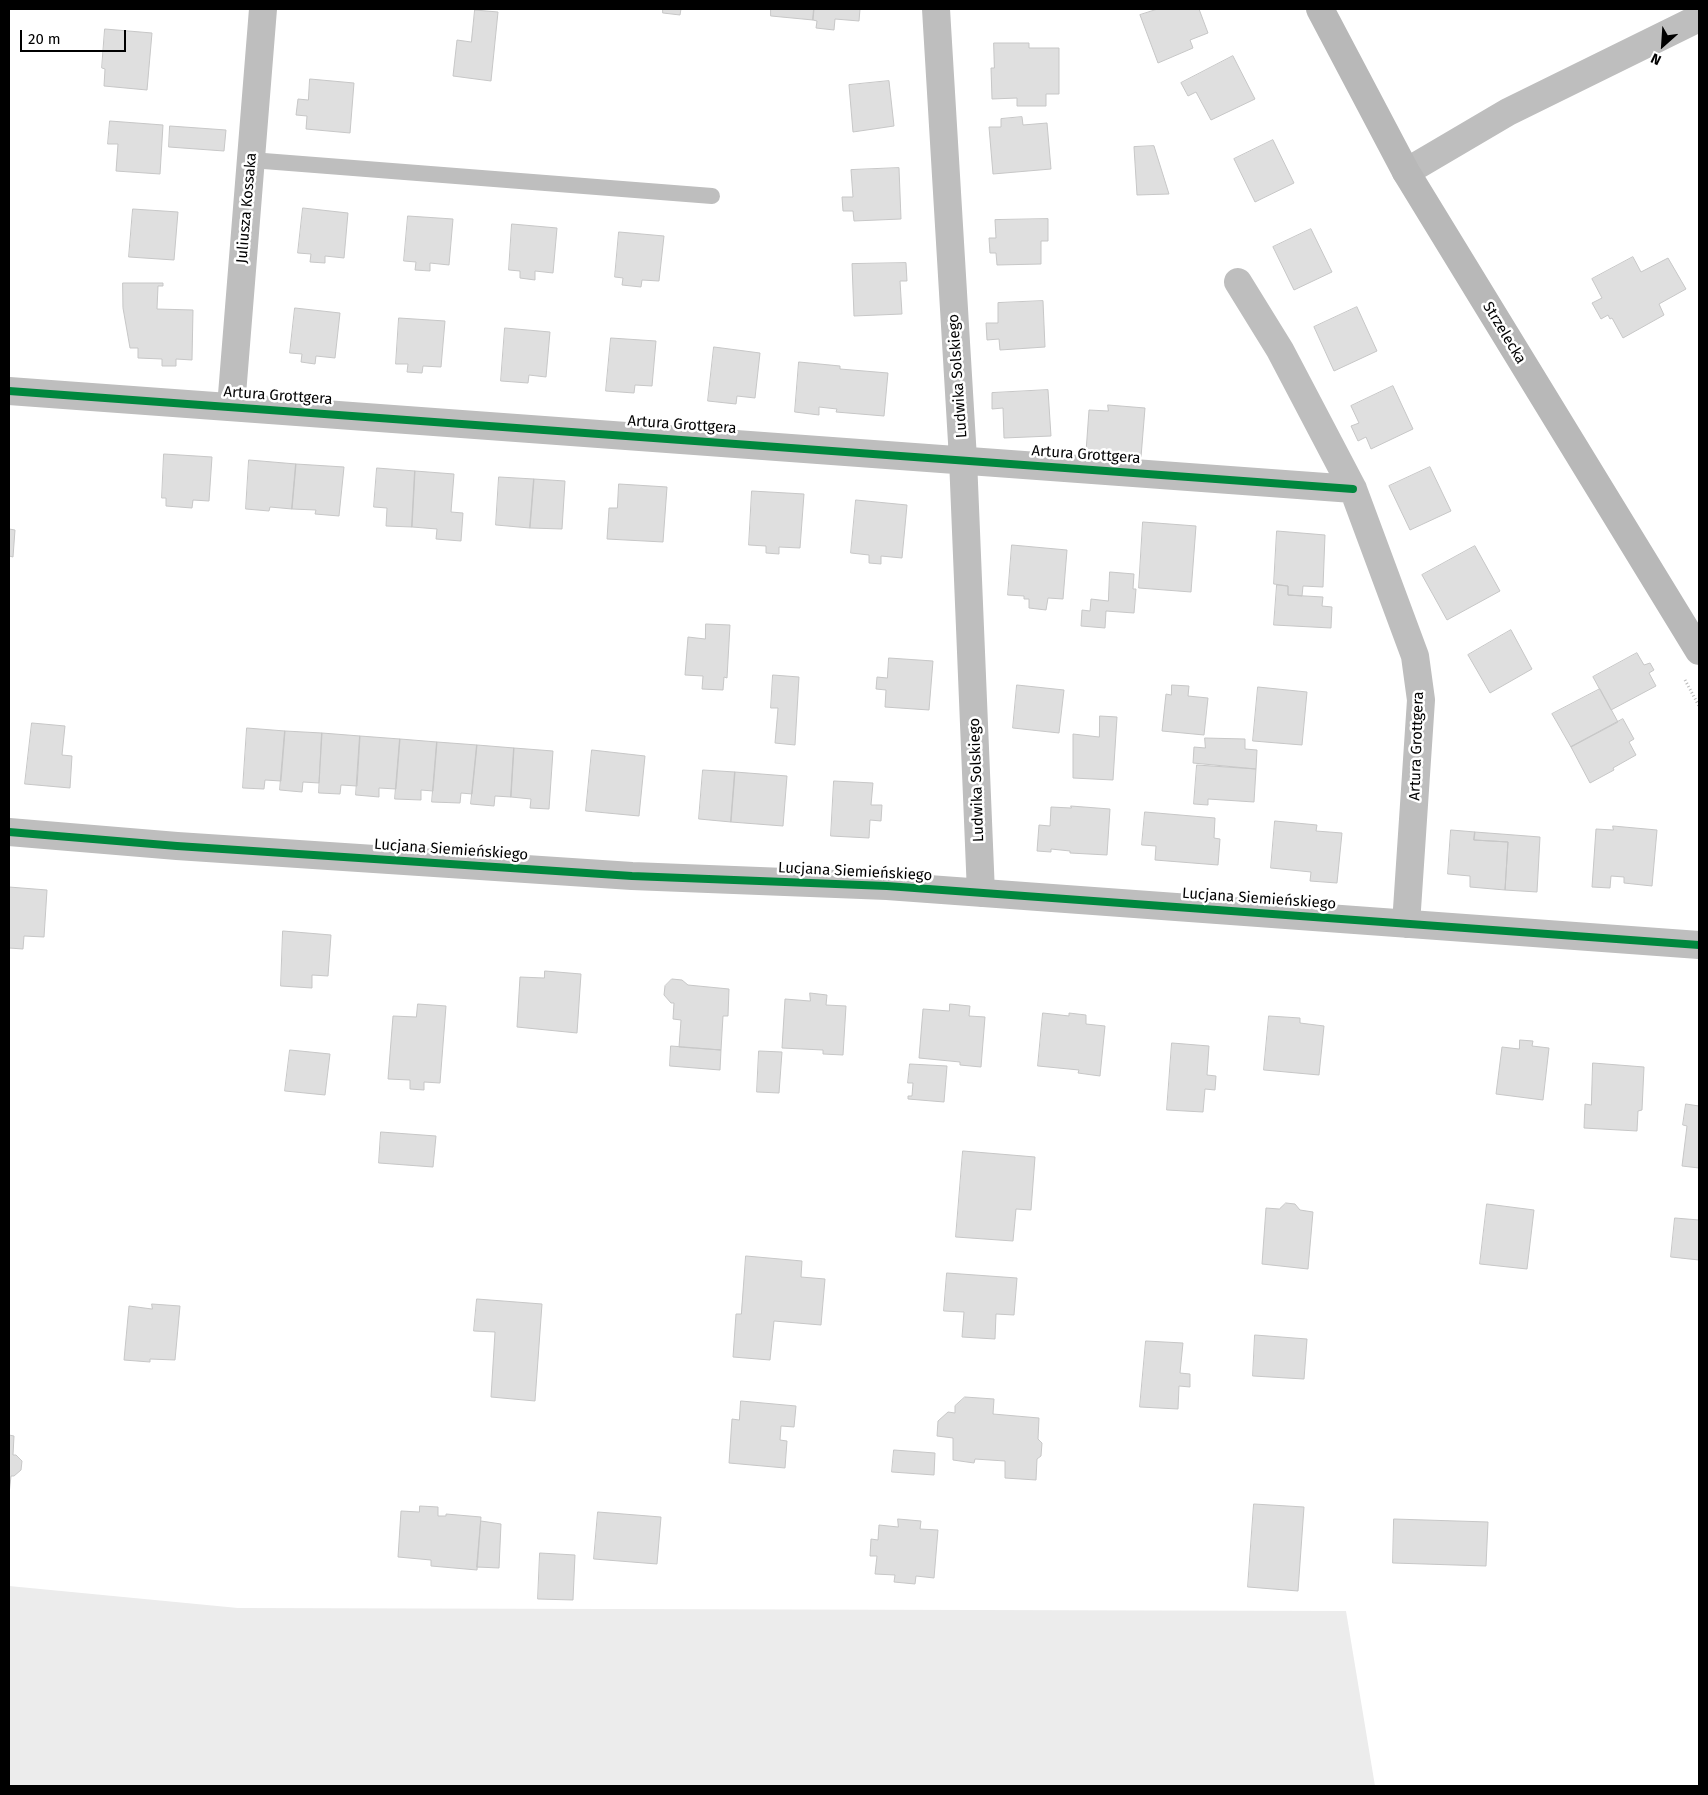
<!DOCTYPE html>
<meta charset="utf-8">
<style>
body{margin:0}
#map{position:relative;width:1708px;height:1795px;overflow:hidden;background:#fff;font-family:"Fira Sans",sans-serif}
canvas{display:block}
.frame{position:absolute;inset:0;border:10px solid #000;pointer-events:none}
.north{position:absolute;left:1638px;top:20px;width:50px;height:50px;-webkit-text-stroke:4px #fff;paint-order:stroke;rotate:206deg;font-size:14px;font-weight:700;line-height:20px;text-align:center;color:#000}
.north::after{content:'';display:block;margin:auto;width:18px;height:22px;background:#000;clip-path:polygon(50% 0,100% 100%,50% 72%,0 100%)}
.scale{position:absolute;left:20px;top:30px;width:106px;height:22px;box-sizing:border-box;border:2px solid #000;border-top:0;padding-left:6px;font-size:15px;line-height:18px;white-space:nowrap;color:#000;-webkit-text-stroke:4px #fff;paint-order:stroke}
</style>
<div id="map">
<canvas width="1708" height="1795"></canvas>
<div class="frame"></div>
<div class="north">N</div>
<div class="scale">20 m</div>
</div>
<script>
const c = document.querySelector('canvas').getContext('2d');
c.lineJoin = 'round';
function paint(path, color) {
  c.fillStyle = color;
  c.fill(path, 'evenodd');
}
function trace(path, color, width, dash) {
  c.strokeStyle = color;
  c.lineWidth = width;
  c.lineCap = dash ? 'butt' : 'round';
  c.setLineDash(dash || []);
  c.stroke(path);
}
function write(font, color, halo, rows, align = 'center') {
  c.font = font + ' "Fira Sans",sans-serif';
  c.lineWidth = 5;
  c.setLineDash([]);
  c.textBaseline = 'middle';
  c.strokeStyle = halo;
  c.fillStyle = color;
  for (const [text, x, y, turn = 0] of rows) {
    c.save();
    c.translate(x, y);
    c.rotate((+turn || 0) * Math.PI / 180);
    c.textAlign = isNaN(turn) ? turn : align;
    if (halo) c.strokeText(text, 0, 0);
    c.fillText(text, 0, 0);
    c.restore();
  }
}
const green = new Path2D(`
 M9 1586 238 1608 1346 1611 1375 1786H9Z`);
const building = new Path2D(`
 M663 9H681L680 15 663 13Z
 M771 9H814L813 20 771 16Z
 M814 9H860L859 21 835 19 834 30 816 28 817 21 813 20Z
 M1158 9H1199L1208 33 1190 40 1193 48 1158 63 1140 15Z
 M475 10 498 12 491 81 453 76 457 40 471 42Z
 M105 29 152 33 147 90 104 86 105 69 102 68Z
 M994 43H1029V48H1059V94H1046V106H1017V98L992 99 991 68H994Z
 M1233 56 1255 99 1211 120 1196 92 1188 96 1181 83Z
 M310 79 354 83 350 133 306 129 307 116 296 115 298 99 308 100Z
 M889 81 894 126 853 132 849 85Z
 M1022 117 1023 125 1047 123 1051 169 993 174 989 127H1001V119Z
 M110 121 163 125 160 174 116 171 118 144H108Z
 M170 126 226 130 224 151 169 147Z
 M1273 140 1294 183 1255 202 1234 159Z
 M1154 146 1169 194 1137 195 1134 147Z
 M899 168 901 219 854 221 853 211H843L842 197H853L851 170Z
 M303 208 348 213 344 258 325 256V263L310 262 311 254 298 253Z
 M133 209 178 212 174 260 129 257Z
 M408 216 453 219 449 265 430 263V271L415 270 416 262 404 261Z
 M1048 219V241H1041V264L997 265 996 253H990L989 238H996L995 220Z
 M512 224 557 228 553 273 535 271V280L520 278V271L509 270Z
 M1311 229 1332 272 1294 290 1273 247Z
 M619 232 664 236 659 281 642 280 641 287 622 285 623 278 615 277Z
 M1633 257 1641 272 1668 258 1686 289 1659 304 1664 315 1623 338 1612 318 1610 319 1608 315 1601 319 1592 303 1602 298 1592 279Z
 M906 263 907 281H900L902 314 854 316 852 264Z
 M123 283H163V286H158L157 309 193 310 192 360 176 359V366H162V359L138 358V348H130L123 308Z
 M1043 301 1045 347 1000 350 999 339 987 340 986 323H998V303Z
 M1357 307 1377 351 1334 371 1314 327Z
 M295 308 340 313 335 358 316 356 315 364 301 362 302 354 290 353Z
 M399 318 445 321 441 367 423 366 422 373 407 372 408 364H396Z
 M505 328 550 332 546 377 529 375 528 383 501 381Z
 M611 338 656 341 652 386 635 385 634 393 606 391Z
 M714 347 760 353 755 398 737 396 736 404 708 401Z
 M799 362 840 366V369L888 373 884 416 836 412 837 409 819 407V415L795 412Z
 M1393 386 1413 429 1371 449 1366 437 1358 441 1351 426 1359 423 1351 406Z
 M1048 390 1051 436 1004 438 1003 408 992 409V393Z
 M1108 405 1145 408 1141 457 1086 452 1089 410 1108 411Z
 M164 454 212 457 209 501 193 500 192 508 166 506V498H162Z
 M249 460 296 464 292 509 270 507 269 511 246 509Z
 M296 464 344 467 339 516 315 514 316 510 292 509Z
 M1430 467 1451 511 1410 530 1389 486Z
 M377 468 415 471 412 527 386 526 387 508 374 507Z
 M415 471 454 474 451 512 463 513 461 541 436 539 437 529 412 527Z
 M499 477 534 479 530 528 496 525Z
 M534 479 565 481 562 529 530 528Z
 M619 484 667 487 663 542 607 539 609 508H617Z
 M752 491 804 494 800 548 779 547V554L766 553V546L749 545Z
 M856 500 907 505 902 558 881 556V564L869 563V555L851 553Z
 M1143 522 1196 526 1191 592 1139 588Z
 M9 529 15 530 13 557 9 556Z
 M1277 531 1325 535 1323 587 1303 586 1302 596 1288 595V586L1274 584Z
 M1012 545 1067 550 1063 599 1048 598 1046 610 1029 608V599H1024V596L1008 595Z
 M1475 546 1500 591 1447 620 1422 575Z
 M1110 572 1134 574 1133 589H1136L1134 613 1106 611 1105 628 1081 626 1082 610 1090 611 1091 599 1108 601Z
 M1277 585 1288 586V595L1323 597 1322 606 1332 607 1331 628 1274 625Z
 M706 624 730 625 727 678 724 677 723 690 702 689 703 676 685 675 688 637 705 639Z
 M1511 630 1532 669 1490 693 1468 655Z
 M1637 653 1644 665 1650 663 1654 670 1649 673 1656 686 1611 710 1593 677Z
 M889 658 933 661 929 710 885 707 886 690 876 689 877 677 887 678Z
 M773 675 799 677 795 745 775 743 778 708H771Z
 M1017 685 1064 690 1059 733 1013 728Z
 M1172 685 1189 686 1188 696 1208 698 1204 735 1162 731 1166 694 1171 695Z
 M1258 687 1307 692 1302 745 1253 741Z
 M1600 689 1618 722 1571 747 1552 714Z
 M1100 716 1117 717 1113 780 1073 778V734L1099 737Z
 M1623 719 1634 739 1629 742 1636 755 1613 768 1614 770 1590 783 1571 747Z
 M32 723 65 726 62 755 72 756 70 788 25 784Z
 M247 728 285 731 281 781 265 780 264 789 243 788Z
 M285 731 322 733 319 783 303 782 302 792 280 790Z
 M322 733 360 736 357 786 341 785 340 794 319 793Z
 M360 736 400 739 396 789 379 788V797L356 795Z
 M1205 738 1245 739V749L1257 750 1256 769 1193 763 1194 747 1205 748Z
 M400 739 437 742 433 791 421 790V800L395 799Z
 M437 742 477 745 472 794 461 793 460 803 432 802Z
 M477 745 514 748 511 797 495 796 494 806 471 804Z
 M514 748 553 751 549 809 530 808 531 799 511 797Z
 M592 750 645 756 639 816 586 811Z
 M1197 765 1256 769 1254 802 1208 799V805L1194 804Z
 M703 770 735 772 731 822 699 819Z
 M735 772 787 776 783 826 731 822Z
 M834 781 873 783 871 805H882L881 821 870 820 869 838 831 836Z
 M1071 806 1110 809 1107 855 1070 853V851L1051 849V852L1037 851 1039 825 1050 826 1051 807 1071 808Z
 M1145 812 1215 818 1214 838 1220 839 1218 865 1155 860 1156 846 1142 845Z
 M1275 821 1317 825 1316 831 1342 833 1337 883 1310 881 1311 872 1271 868Z
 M1613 826 1657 830 1652 886 1624 883V877L1611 876 1610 888 1592 887 1596 829 1613 830Z
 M1451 830 1475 832 1474 840 1508 842 1505 890 1470 887V876L1448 874Z
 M1475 832 1540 837 1537 892 1505 890 1508 842 1474 840Z
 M9 887 47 890 44 937 24 936 23 949 9 948Z
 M283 931 331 935 328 976 312 975V988L281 986Z
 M545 971 581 974 577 1033 517 1027 520 977 544 978Z
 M672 979 682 980 688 985 729 989 728 1016H723L721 1050 679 1047 681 1020 673 1019 674 1003H671L664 995 665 986Z
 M810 993 827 995 826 1005 846 1006 843 1055 823 1054V1050L782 1048 785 999 810 1001Z
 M418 1004 446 1006 440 1083 424 1082V1090L410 1089V1080L388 1079 393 1016 416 1017Z
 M950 1004 970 1006 969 1016 985 1017 981 1067 960 1065V1062L919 1058 923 1009 949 1011Z
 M1043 1013 1069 1016V1013L1086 1015V1024L1105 1026 1100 1076 1078 1073 1079 1070 1038 1066Z
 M1269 1016 1300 1018V1023L1324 1026 1319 1075 1264 1070Z
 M1520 1040 1533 1041 1532 1046 1549 1048 1543 1100 1496 1094 1502 1047 1519 1049Z
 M1172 1043 1209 1046 1207 1075 1216 1076 1215 1090 1205 1089 1203 1112 1167 1110Z
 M671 1046 721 1050 720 1070 670 1066Z
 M290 1050 330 1054 325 1095 285 1091Z
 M759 1051 782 1052 779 1093 757 1092Z
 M1593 1063 1644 1067 1642 1110 1638 1111 1637 1131 1584 1128 1585 1104 1591 1105Z
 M910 1064 947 1066 944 1102 908 1099V1096H912L913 1083H908Z
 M1686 1104 1699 1106V1168L1682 1166 1687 1126 1683 1125Z
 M381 1132 436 1136 433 1167 379 1163Z
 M963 1151 1035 1157 1031 1210 1016 1209 1013 1241 956 1237Z
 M1286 1203 1295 1204 1300 1210 1313 1212 1308 1269 1262 1264 1266 1208 1279 1209Z
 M1487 1204 1534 1210 1527 1269 1480 1264Z
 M1675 1218 1699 1220V1260L1671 1257Z
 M746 1256 802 1261 801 1277 825 1279 821 1325 774 1321 770 1360 733 1357 736 1314H741Z
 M947 1273 1017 1278 1014 1315 996 1314 995 1339 962 1337 964 1312 944 1311Z
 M477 1299 542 1304 535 1401 491 1397 495 1332 474 1331Z
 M152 1304 180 1306 175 1360 150 1359V1362L124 1360 129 1306 152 1309Z
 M1255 1335 1307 1339 1304 1379 1253 1376Z
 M1146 1341 1183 1343 1180 1373 1190 1374V1387L1179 1386 1178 1409 1140 1407Z
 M965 1397 994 1399 993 1414 1039 1418 1038 1439 1042 1443 1041 1456 1037 1459 1036 1480 1005 1478V1461L975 1459 974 1463 953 1460V1438L937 1436 938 1421 948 1412 955 1413V1406Z
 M741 1401 796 1406 794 1427 781 1426 780 1440 787 1441 785 1468 729 1463 732 1419 739 1420Z
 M9 1435 14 1436 13 1455H16L22 1461 21 1470 14 1476H11L9 1494Z
 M894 1450 935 1453 934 1475 892 1472Z
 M1254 1504 1304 1507 1298 1591 1248 1587Z
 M420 1506 438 1507V1516H446V1514L481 1517 477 1570 431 1566V1560L398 1557 401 1511 419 1512Z
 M598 1512 661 1517 657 1564 594 1559Z
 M898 1519 921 1521 920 1529 938 1530 934 1578 916 1576 915 1584 894 1582 895 1575 875 1574 877 1556H870L871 1539 878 1540 879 1525 898 1527Z
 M1394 1519 1488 1522 1486 1566 1393 1563Z
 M481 1521 501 1524 499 1568 477 1567Z
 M540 1553 575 1555 573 1600 538 1599Z`);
const path = new Path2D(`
 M1685 680 1699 706`);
const lane = new Path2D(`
 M251 160 712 196`);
const street = new Path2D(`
 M936 9 963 459 981 893
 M1406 172 1508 112 1699 18
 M1238 282 1280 350 1353 489 1415 656 1421 700 1406 924
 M9 391 1353 489
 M231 407 263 9
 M9 832 177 846 632 876 887 886 1699 945`);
const secondary = new Path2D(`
 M1320 9 1406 172 1699 651`);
const cycleway = new Path2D(`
 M9 391 1353 489
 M9 832 177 846 632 876 887 886 1699 945`);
const streetNames = [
 ["Juliusza Kossaka",247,208,-85],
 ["Strzelecka",1504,333,59],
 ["Ludwika Solskiego",958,376,-94],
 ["Artura Grottgera",278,396,4],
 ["Artura Grottgera",682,425,4],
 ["Artura Grottgera",1086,455,4],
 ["Artura Grottgera",1417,746,-88],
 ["Ludwika Solskiego",977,780,-92],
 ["Lucjana Siemieńskiego",451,850,4],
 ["Lucjana Siemieńskiego",855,872,3],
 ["Lucjana Siemieńskiego",1259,899,4]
];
paint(green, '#ececec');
paint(building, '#dfdfdf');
trace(building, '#c7c7c7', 1);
trace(path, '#b9b9b9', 3, [1, 2.5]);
trace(lane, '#bebebe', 16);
trace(street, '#bebebe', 28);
trace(secondary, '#b8b8b8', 28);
trace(cycleway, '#00873e', 8);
write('15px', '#000', '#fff', streetNames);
</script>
